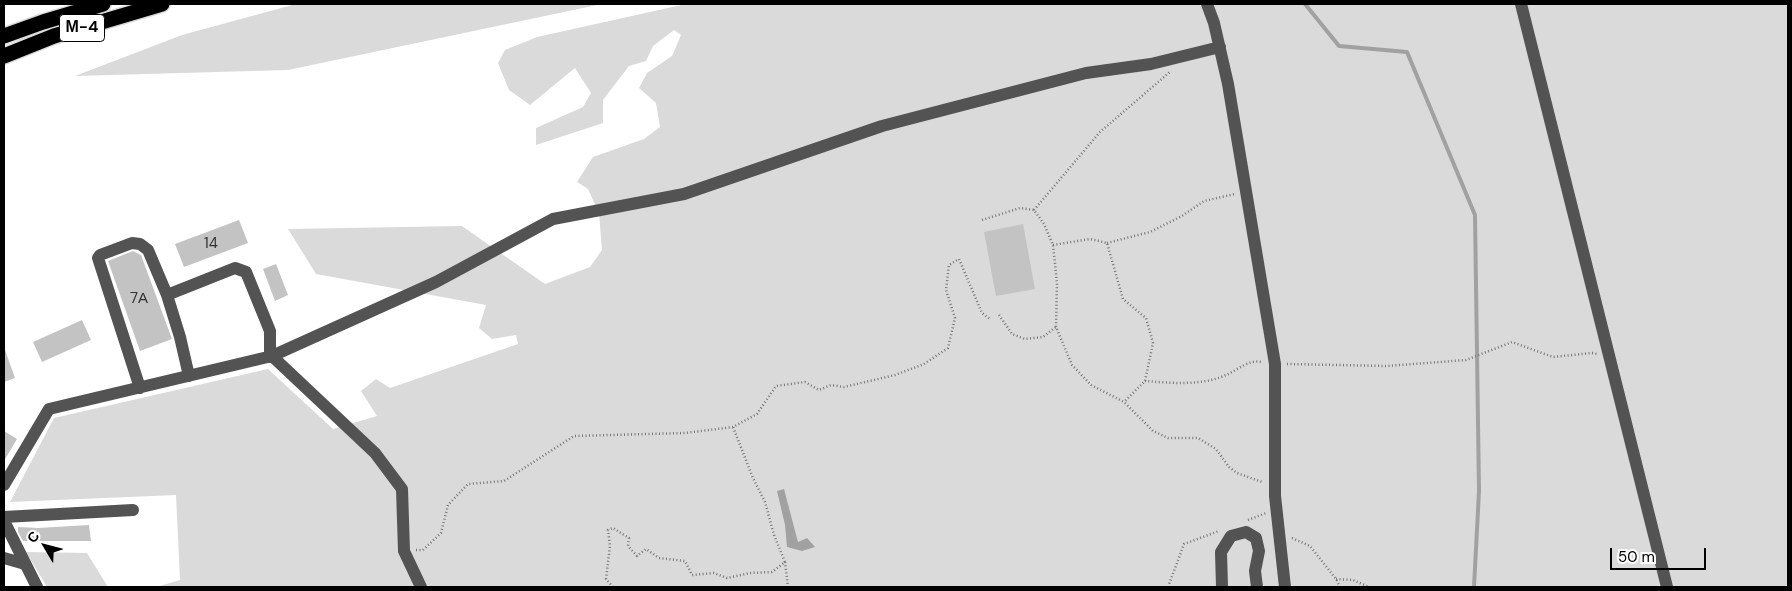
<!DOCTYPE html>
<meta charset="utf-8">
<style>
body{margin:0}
#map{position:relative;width:1792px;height:591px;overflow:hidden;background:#fff;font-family:"DM Sans",sans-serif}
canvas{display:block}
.frame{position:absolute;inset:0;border:5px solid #000;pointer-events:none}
.north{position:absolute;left:20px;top:521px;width:50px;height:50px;-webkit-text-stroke:4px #fff;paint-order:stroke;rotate:307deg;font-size:14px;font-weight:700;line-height:20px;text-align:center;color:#000}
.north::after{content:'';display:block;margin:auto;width:18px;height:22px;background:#000;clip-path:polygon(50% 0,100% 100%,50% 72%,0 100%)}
.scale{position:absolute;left:1610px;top:548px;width:96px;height:22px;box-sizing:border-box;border:2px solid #000;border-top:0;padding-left:6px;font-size:15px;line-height:18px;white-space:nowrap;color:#000;-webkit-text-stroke:4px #fff;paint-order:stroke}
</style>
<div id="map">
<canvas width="1792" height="591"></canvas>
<div class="frame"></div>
<div class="north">С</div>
<div class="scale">50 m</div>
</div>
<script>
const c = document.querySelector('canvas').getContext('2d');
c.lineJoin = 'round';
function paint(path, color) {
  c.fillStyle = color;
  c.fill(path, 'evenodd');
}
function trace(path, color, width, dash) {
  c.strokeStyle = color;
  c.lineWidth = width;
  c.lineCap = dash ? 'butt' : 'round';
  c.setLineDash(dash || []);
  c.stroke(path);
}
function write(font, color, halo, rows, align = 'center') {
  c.font = font + ' "DM Sans",sans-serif';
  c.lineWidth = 4.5;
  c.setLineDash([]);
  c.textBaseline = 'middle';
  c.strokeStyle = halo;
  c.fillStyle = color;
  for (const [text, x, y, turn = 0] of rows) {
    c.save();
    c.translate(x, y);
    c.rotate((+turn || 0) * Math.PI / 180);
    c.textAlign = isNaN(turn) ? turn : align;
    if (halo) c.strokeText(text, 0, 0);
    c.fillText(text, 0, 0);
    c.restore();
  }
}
const green = new Path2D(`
 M296 4H602L288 70 75 76 182 35Z
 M686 4H1788V587H156L180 580 176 495 10 502 54 418 268 369 333 429 377 416 361 391 376 379 390 388 518 344 516 335 492 339 479 328 486 305 316 274 288 229 462 226 545 284 590 267 602 250 599 213 588 189 577 182 593 157 644 139 660 127 656 103 639 88 647 73 672 56 681 35 674 30 653 46 646 61 629 66 603 100V123L536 145V128L583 107 591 93 575 68 530 105 509 90 498 63 505 50 537 37Z
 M26 552 87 553 108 587H47Z`);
const water = new Path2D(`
 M784 489 798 542 807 538 815 547 802 551 787 547 785 525 777 491Z`);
const stream = new Path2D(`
 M1305 4 1339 46 1407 52 1475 215 1479 491 1474 587`);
const building = new Path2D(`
 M239 220 248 243 184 267 175 244Z
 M1023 224 1035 289 996 296 984 232Z
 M133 251 141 255 172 339 140 351 108 261Z
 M276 264 288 295 275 301 263 269Z
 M82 320 91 340 42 362 33 342Z
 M5 350 15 378 4 382V351Z
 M4 431 17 439 4 461Z
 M89 525 91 541H23L18 532V527L38 528Z`);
const path = new Path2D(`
 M1034 210 1100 132 1171 71
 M982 220 1020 208 1034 210 1044 224 1053 245 1057 283 1056 327 1072 365 1091 385 1124 402 1153 431 1168 438H1198L1216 449 1229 467 1237 473 1262 482
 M1107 243 1150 232 1182 216 1204 201 1235 194
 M1053 245 1090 239 1107 243 1123 299 1146 318 1153 343 1145 381 1124 402
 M999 315 1012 334 1025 339 1043 337 1056 327
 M1287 364 1387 366 1466 360 1512 342 1553 357 1592 353 1597 354
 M1145 381C1170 383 1203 386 1226 375 1238 370 1249 359 1261 362
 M1248 520 1266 513
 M1292 538 1310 546 1336 579 1340 587
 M416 550H423L441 533 448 505 468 484 504 481 574 436 685 433 733 427 757 414 776 386 805 382 819 390 831 385 844 387 895 375 924 364 948 348 955 318 946 290 949 265 959 259 982 313 990 319
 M785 562 788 587
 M1336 579 1353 580 1369 587
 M613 587 606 579 610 546 608 530 613 528 629 538 628 546 637 556 646 549 659 558 685 561 692 575 714 573 727 578 750 573 772 572 785 562 774 535 765 502 753 478 733 427
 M1168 587 1184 544 1219 531`);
const minor = new Path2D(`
 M1207 4 1214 23 1228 84 1275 364V496L1285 587
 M1521 4 1667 587
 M272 356 375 453 402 489 404 551 421 587
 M189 376 180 337 167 295 235 268 246 272 270 331V357
 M140 388 98 258 100 255 132 243 140 244 148 250 167 295
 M4 485 49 409 272 356 436 282 553 219 684 194 882 126 1086 73 1151 64 1220 47
 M4 517 133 510
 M4 521 37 587
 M4 558 25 564
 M1222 587 1221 552 1231 536 1246 532 1256 538 1259 551 1255 571 1257 587`);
const highway = new Path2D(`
 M4 36 43 22 103 4
 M4 56 54 36 162 4`);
const numberNames = [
 ["14",211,244],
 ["7А",139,299]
];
const shields = [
 [82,28,45]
];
const shieldNames = [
 ["М-4",82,28]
];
paint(green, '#dadada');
paint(water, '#a1a1a1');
trace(stream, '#a1a1a1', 4);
paint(building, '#c3c3c3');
trace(highway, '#dbdbdb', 18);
trace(path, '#757575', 2.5, [1, 2.5]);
trace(minor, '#535353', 12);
trace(highway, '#000', 15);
write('15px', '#313131', null, numberNames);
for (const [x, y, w] of shields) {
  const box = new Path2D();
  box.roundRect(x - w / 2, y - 13.5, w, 27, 4);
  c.fillStyle = '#fff';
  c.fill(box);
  trace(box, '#000', 1);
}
write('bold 16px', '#000', null, shieldNames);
</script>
